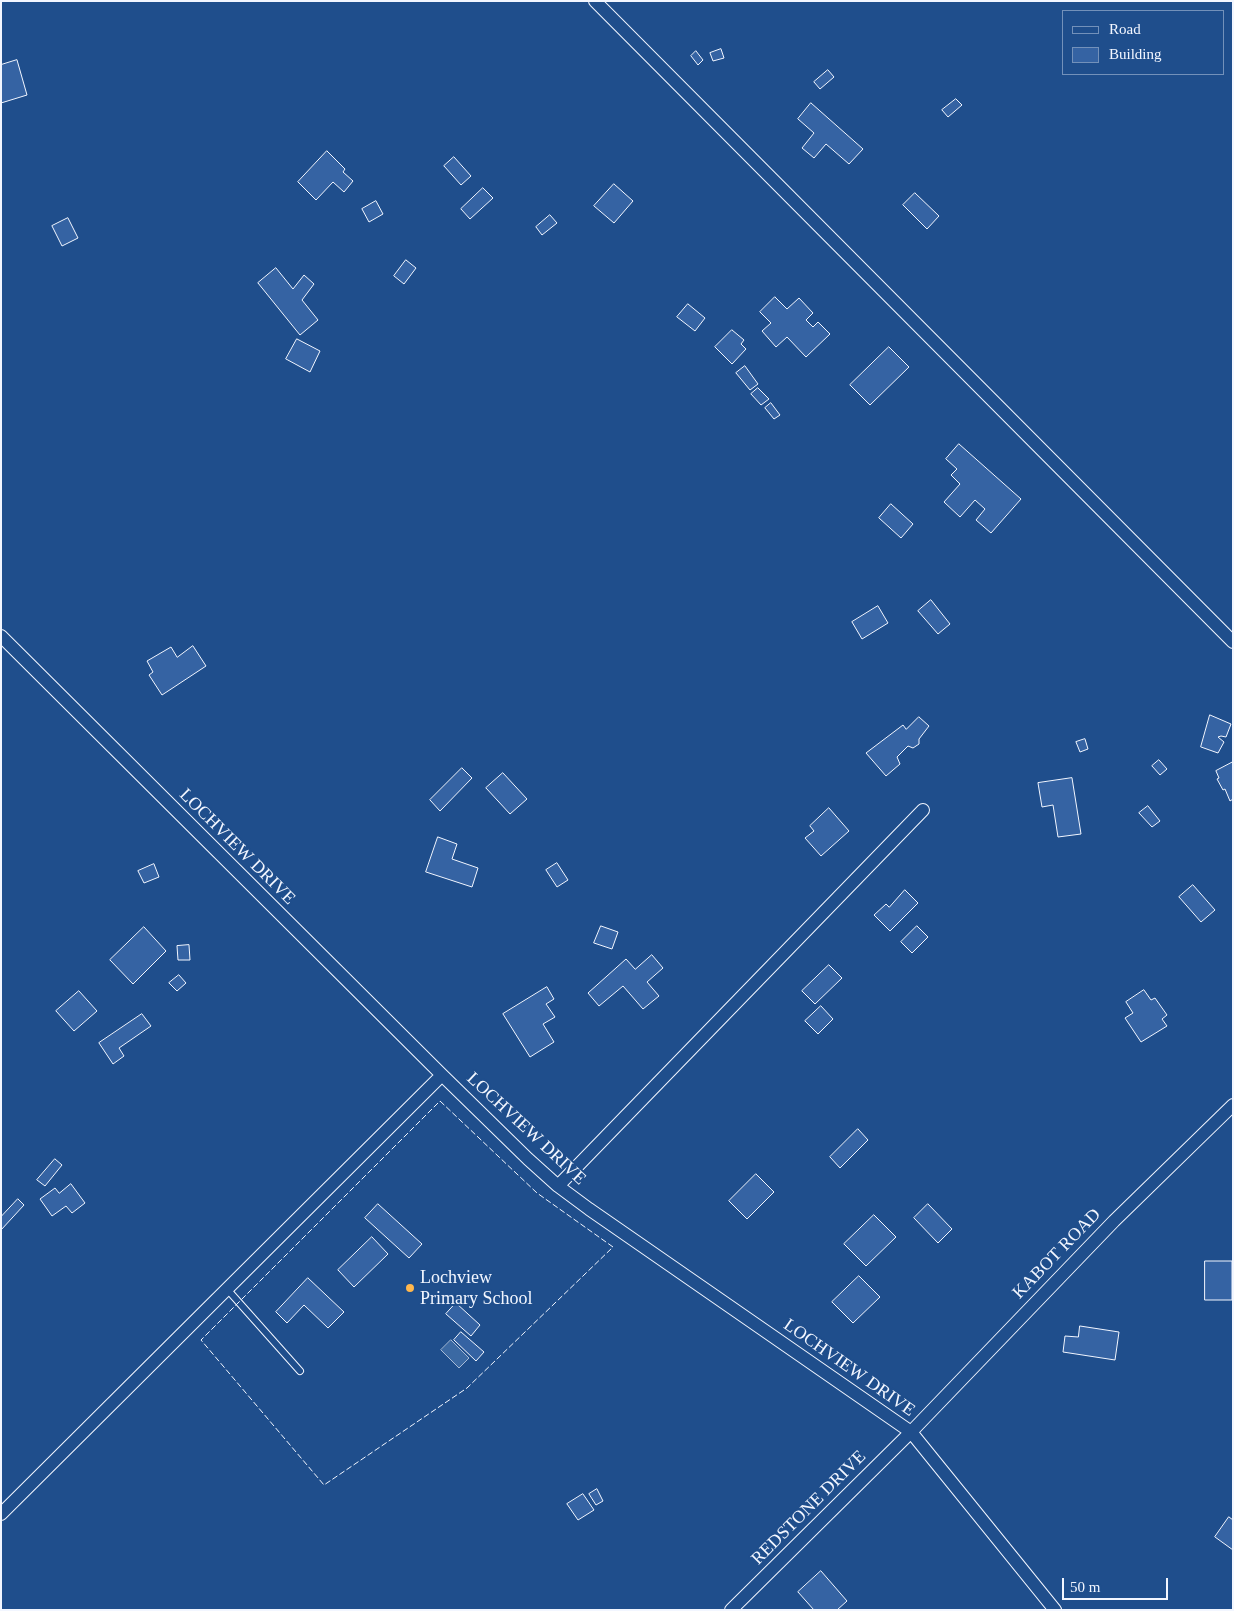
<!DOCTYPE html>
<style>
body{margin:0}
#map{position:relative;width:1234px;height:1611px;overflow:hidden;background:#1f4e8c;font-family:Georgia,serif}
canvas{display:block}
.frame{position:absolute;inset:0;border:2px solid #f2f6ff;pointer-events:none}
.legend{position:absolute;left:1062px;top:10px;width:162px;height:65px;box-sizing:border-box;background:#1f4e8c;border:1px solid #7391ba;margin:0;padding:6px 9px;list-style:none;font-size:15px;color:#f2f6ff}
.legend li{display:flex;align-items:center;gap:10px;height:25px}
.legend b{width:25px;border:1px solid #7391ba}
.scale{position:absolute;left:1062px;top:1578px;width:106px;height:22px;box-sizing:border-box;border:2px solid #f2f6ff;border-top:0;padding-left:6px;font-size:15px;line-height:18px;white-space:nowrap;color:#f2f6ff;-webkit-text-stroke:4px #1f4e8c;paint-order:stroke}
</style>
<div id="map">
<canvas width="1234" height="1611"></canvas>
<div class="frame"></div>
<ul class="legend">
<li><b style="height:6px;background:#1f4e8c"></b>Road</li>
<li><b style="height:14px;background:#3563a3"></b>Building</li>
</ul>
<div class="scale">50 m</div>
</div>
<script>
const c = document.querySelector('canvas').getContext('2d');
c.lineJoin = 'round';
function paint(path, color) {
  c.fillStyle = color;
  c.fill(path, 'evenodd');
}
function trace(path, color, width, dash) {
  c.strokeStyle = color;
  c.lineWidth = width;
  c.lineCap = dash ? 'butt' : 'round';
  c.setLineDash(dash || []);
  c.stroke(path);
}
function write(font, color, halo, rows, align = 'center') {
  c.font = font + ' Georgia,serif';
  c.lineWidth = 4;
  c.setLineDash([]);
  c.textBaseline = 'middle';
  c.strokeStyle = halo;
  c.fillStyle = color;
  for (const [text, x, y, turn = 0] of rows) {
    c.save();
    c.translate(x, y);
    c.rotate((+turn || 0) * Math.PI / 180);
    c.textAlign = isNaN(turn) ? turn : align;
    if (halo) c.strokeText(text, 0, 0);
    c.fillText(text, 0, 0);
    c.restore();
  }
}
const water = new Path2D(`
 M451 1340 469 1358 459 1368 441 1350Z`);
const building = new Path2D(`
 M721 49 724 58 713 61 710 53Z
 M696 51 703 60 698 65 691 56Z
 M17 60 27 95 1 103V65Z
 M828 70 834 77 820 89 814 82Z
 M956 99 962 105 948 117 942 110Z
 M811 103 863 149 849 164 826 144 814 158 802 148 814 133 798 119Z
 M327 151 345 169 343 172 353 181 344 192 333 182 316 200 298 182Z
 M454 157 471 176 461 185 444 166Z
 M614 184 633 201 614 223 594 206Z
 M483 188 493 198 470 219 461 209Z
 M915 193 939 216 927 229 903 205Z
 M376 201 383 214 369 222 362 209Z
 M550 215 557 223 542 235 536 227Z
 M68 218 78 238 62 246 52 226Z
 M406 260 416 268 404 284 394 276Z
 M276 268 293 289 304 275 314 284 302 300 318 320 300 335 258 283Z
 M775 297 787 309 799 298 813 313 806 320 813 327 818 322 830 334 806 357 787 337 776 347 762 331 771 323 760 312Z
 M688 304 705 318 695 331 677 317Z
 M732 330 744 340 741 344 746 349 732 364 715 347Z
 M297 339 320 351 310 372 286 359Z
 M889 347 909 367 870 405 850 385Z
 M745 366 758 384 750 390 736 373Z
 M758 388 769 399 761 405 751 394Z
 M771 403 780 415 774 419 765 408Z
 M959 444 1021 499 991 533 976 520 985 509 975 500 960 517 944 502 960 484 951 475 957 469 946 459Z
 M891 504 913 524 901 538 879 518Z
 M931 600 950 624 938 634 918 611Z
 M878 606 888 623 862 639 852 622Z
 M193 646 206 666 162 695 149 675 153 672 147 661 171 647 177 657Z
 M1210 715 1231 724 1226 737 1221 736 1218 737 1224 742 1218 753 1201 747Z
 M919 717 929 726 919 739V744L913 748 908 746 897 757 900 764 886 776 866 753 903 725 906 729Z
 M1085 739 1088 749 1080 752 1076 742Z
 M1159 760 1167 769 1160 775 1152 766Z
 M1233 762V799L1230 801 1225 789 1223 790 1217 779 1219 778 1216 771Z
 M462 768 472 778 440 811 430 800Z
 M503 773 527 799 510 814 486 788Z
 M1072 778 1081 834 1058 837 1053 805 1042 807 1038 783Z
 M1148 806 1160 821 1152 827 1139 813Z
 M829 808 849 831 821 856 805 838 814 831 810 826Z
 M438 837 457 844 452 859 478 868 472 887 426 872Z
 M557 863 568 880 557 887 546 870Z
 M154 864 159 877 144 883 138 871Z
 M1193 885 1215 910 1201 922 1179 897Z
 M905 890 918 903 890 931 874 915 886 904 889 907Z
 M601 926 618 932 612 949 594 943Z
 M917 926 928 937 912 953 901 942Z
 M144 927 166 951 133 984 110 960Z
 M189 945 190 960H178L177 946Z
 M652 955 663 968 647 982 659 996 643 1009 623 986 599 1006 588 993 626 959 635 969Z
 M829 965 842 978 815 1004 802 991Z
 M179 975 186 983 177 991 169 983Z
 M547 987 554 999 546 1004 555 1017 543 1024 554 1042 530 1057 503 1014Z
 M1144 990 1151 1000 1155 998 1167 1015 1162 1019 1167 1026 1141 1042 1125 1018 1133 1013 1126 1002Z
 M79 991 97 1011 74 1031 56 1011Z
 M821 1006 833 1019 818 1034 805 1021Z
 M142 1014 151 1026 119 1048 124 1056 113 1064 99 1043Z
 M858 1129 868 1140 840 1168 830 1157Z
 M55 1159 62 1165 45 1186 37 1180Z
 M756 1174 774 1192 747 1219 729 1201Z
 M71 1184 85 1203 72 1213 66 1206 52 1216 40 1199 55 1188 59 1193Z
 M18 1199 24 1205 1 1230V1217Z
 M378 1204 422 1244 409 1258 365 1218Z
 M928 1204 952 1229 938 1243 914 1218Z
 M874 1215 896 1237 866 1266 844 1244Z
 M372 1237 388 1254 354 1287 338 1270Z
 M1205 1261H1232V1300H1205Z
 M859 1276 880 1297 853 1323 832 1302Z
 M308 1278 344 1312 328 1328 304 1305 287 1323 276 1312Z
 M456 1303 480 1325 471 1336 446 1314Z
 M1080 1326 1119 1332 1115 1360 1063 1352 1065 1336 1078 1337Z
 M461 1332 484 1352 476 1361 454 1340Z
 M597 1489 603 1501 596 1505 589 1494Z
 M583 1494 594 1510 578 1520 567 1504Z
 M1229 1517 1233 1520V1550L1215 1537Z
 M821 1571 847 1601 837 1610H814L798 1592Z`);
const service = new Path2D(`
 M227 1289 300 1371`);
const minor = new Path2D(`
 M595 1 1233 642
 M1 636 442 1075 528 1159 558 1186 589 1209 911 1432 1055 1610
 M558 1186 923 810
 M1 1514 442 1075
 M731 1610 911 1432 1114 1221 1233 1105`);
const fence = new Path2D(`
 M440 1101 537 1193 613 1247 467 1388 324 1485 201 1340Z`);
const markers = [
 [410,1288,5,"#ffb74d"]
];
const streetNames = [
 ["LOCHVIEW DRIVE",237,847,45],
 ["LOCHVIEW DRIVE",526,1129,43],
 ["KABOT ROAD",1057,1254,-46],
 ["LOCHVIEW DRIVE",849,1368,35],
 ["REDSTONE DRIVE",809,1508,-45]
];
const poiNames = [
 ["Lochview",420,1278],
 ["Primary School",420,1299]
];
paint(water, '#3b69a3');
trace(water, '#a8bbd7', 1);
paint(building, '#3563a3');
trace(building, '#f2f6ff', 1);
trace(service, '#f2f6ff', 8);
trace(minor, '#f2f6ff', 14);
trace(service, '#1f4e8c', 6);
trace(minor, '#1f4e8c', 12);
trace(fence, '#f2f6ff', 1, [6, 2.5]);
for (const [x, y, r, color] of markers) {
  const dot = new Path2D();
  dot.arc(x, y, r, 0, 2 * Math.PI);
  c.fillStyle = color;
  c.fill(dot);
  trace(dot, '#1f4e8c', 2);
}
write('18px', '#f2f6ff', '#1f4e8c', streetNames);
write('18px', '#f2f6ff', '#1f4e8c', poiNames, 'left');
</script>
